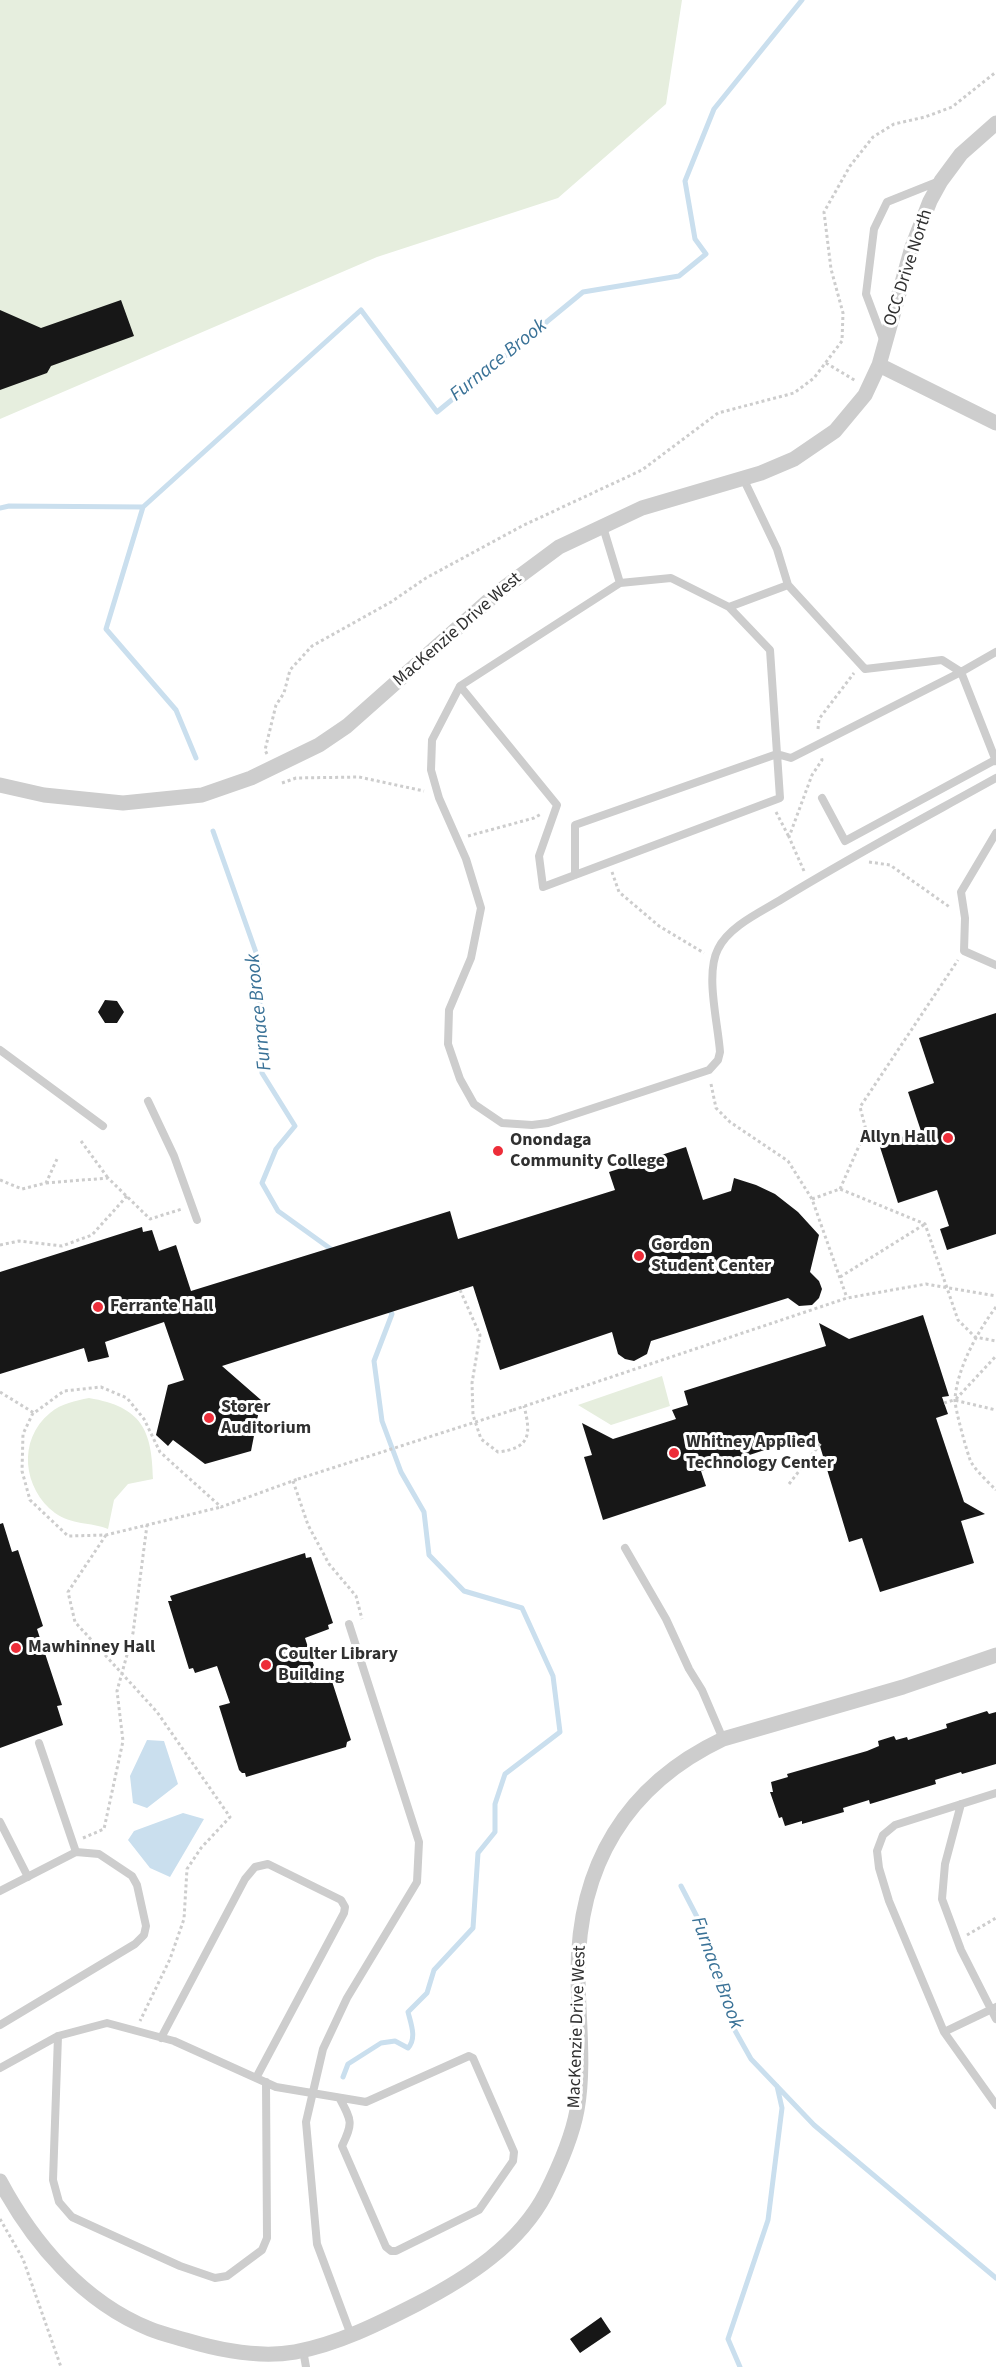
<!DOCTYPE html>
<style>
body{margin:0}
canvas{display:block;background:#fff}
</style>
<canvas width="996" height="2367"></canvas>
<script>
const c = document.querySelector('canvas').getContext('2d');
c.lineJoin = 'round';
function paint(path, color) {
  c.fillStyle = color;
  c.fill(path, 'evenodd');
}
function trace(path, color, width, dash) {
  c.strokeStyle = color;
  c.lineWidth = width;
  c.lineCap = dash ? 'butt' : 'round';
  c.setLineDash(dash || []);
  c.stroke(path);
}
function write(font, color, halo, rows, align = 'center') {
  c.font = font + ' "Source Sans 3",sans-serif';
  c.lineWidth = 6;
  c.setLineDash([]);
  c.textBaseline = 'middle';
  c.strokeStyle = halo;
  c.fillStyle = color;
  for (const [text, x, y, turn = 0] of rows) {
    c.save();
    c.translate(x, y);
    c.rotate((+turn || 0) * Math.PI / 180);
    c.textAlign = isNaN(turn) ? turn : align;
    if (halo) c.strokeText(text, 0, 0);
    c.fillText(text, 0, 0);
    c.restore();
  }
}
const green = new Path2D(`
 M0 0H682L666 104 558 198 377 257 0 419Z
 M662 1376 670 1406 611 1425 578 1405Z
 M89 1398C142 1407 152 1430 153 1479L128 1484 114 1500 108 1529C91 1522 71 1525 55 1513 23 1489 17 1440 50 1413 62 1403 75 1401 89 1398Z`);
const water = new Path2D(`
 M147 1740 164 1741 178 1784 147 1808 133 1803 130 1776Z
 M183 1813 204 1819 170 1877 150 1868 128 1840 134 1831Z`);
const stream = new Path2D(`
 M0 508 9 506 143 507
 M196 758 176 710 106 629 143 507 361 310 437 412 583 292 679 276 706 254 695 239 685 181 714 109 802 0
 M213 831 259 961 262 1073 295 1126 276 1149 262 1183 278 1211 335 1252
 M681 1886 708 1938 733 2027 751 2059 814 2125 996 2278
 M343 2077 348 2064 381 2043 395 2041 408 2048C417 2038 411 2024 408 2012L427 1993 434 1970 473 1928 478 1853 495 1832V1804L505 1774 560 1732 553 1676 522 1608 464 1591 429 1555 424 1512 401 1472 382 1421 374 1361 392 1314 388 1308
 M740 2367 728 2339 768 2220 782 2108 777 2086`);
const building = new Path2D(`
 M121 300 134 336 51 366 47 373 0 390V310L41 328Z
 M105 1000 117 1001 124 1012 117 1023H105L98 1012Z
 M996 1013V1234L947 1250 940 1229 949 1226 937 1190 898 1203 879 1144 921 1131 908 1092 934 1083 919 1038Z
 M686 1147 703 1200 731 1191 734 1178 756 1185 775 1194 798 1212 819 1235 810 1272 819 1281 822 1289 819 1298 812 1305 799 1306 788 1298 651 1341 647 1354 634 1361 625 1359 618 1354 612 1332 500 1370 473 1286 222 1366 261 1400 251 1451 205 1464 173 1440 168 1446 156 1435 168 1385 184 1380 164 1322 105 1342 109 1357 88 1362 84 1348 0 1374V1272L142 1227 143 1232 152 1230 159 1251 176 1245 191 1291 450 1211 458 1239 615 1190 609 1172Z
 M923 1315 949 1396 942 1397 948 1414 936 1418 964 1502 985 1514 961 1521 974 1563 880 1592 862 1538 849 1542 816 1433 701 1471 706 1486 603 1520 584 1457 592 1455 582 1423 613 1439 676 1419 672 1410 688 1405 684 1391 826 1346 819 1323 849 1339Z
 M3 1523 12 1552 18 1550 43 1626 37 1629 62 1705 57 1706 63 1725 0 1748V1524Z
 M305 1553 306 1558 311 1557 333 1623 328 1625 329 1629 305 1638 317 1675 329 1672 351 1740 347 1742 346 1747 246 1777 245 1773H242L239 1770 219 1706 230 1703 217 1666 195 1673 193 1668 189 1669 168 1601H172L170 1596Z
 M987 1711 989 1714 996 1712V1764L962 1774 961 1772 935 1780 936 1784 870 1804 869 1800 843 1808 844 1812 802 1824V1821L785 1826 782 1817 779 1818 770 1792H773L771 1782 788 1777 787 1774 867 1751 879 1746 878 1741 894 1736 896 1740 907 1737 908 1740 947 1728 946 1724Z
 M601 2317 611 2332 580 2353 570 2339Z`);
const path = new Path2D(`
 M826 363 856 381
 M818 729 819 719 854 673
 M267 754 265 750 276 705 284 693 290 670 312 646 391 602 426 578 522 526 642 470 718 413 794 393 814 378 842 341 843 313 831 269 824 212 850 166 873 137 894 124 925 117 952 107 996 72
 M282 783 296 778 359 777 424 791
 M776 812 789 837
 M468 836 534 818 541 814
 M869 862 890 865 951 908
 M804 871 789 837 812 775 822 760 821 756
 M612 872 619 892 659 926 704 953
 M711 1084 716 1108 730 1122 788 1161 812 1199 847 1298
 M81 1141 108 1178
 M0 1180 22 1189 46 1183 57 1159
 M46 1183 108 1178 150 1219 182 1209
 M840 1189 866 1130 860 1107 958 960
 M812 1199 840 1189 925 1224 958 1320 975 1337 996 1341
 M0 1245 19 1241 62 1246 92 1235 127 1196
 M840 1277 925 1224
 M460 1290 480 1335 472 1383 473 1415 481 1439 498 1452C531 1448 531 1434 524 1406
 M996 1307C978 1331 957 1368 955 1399 954 1406 968 1456 971 1462 977 1472 988 1482 996 1490
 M0 1392 34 1413 64 1391 101 1387 127 1398 144 1419 160 1452 221 1507 298 1479
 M956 1399 996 1356
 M944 1403 954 1400 996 1410
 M513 1410 847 1298 926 1284 996 1296
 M33 1413 23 1434 22 1471 30 1500 68 1536 106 1535 221 1507
 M293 1481 308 1525 329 1564 356 1596 362 1619
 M789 1484 821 1443
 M106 1535 68 1592 75 1622 157 1712 230 1817 201 1848 187 1869 184 1919 170 1959 140 2021
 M83 1838 104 1829 123 1741 117 1691 133 1633 147 1525
 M967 1935 996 1918
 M0 2219 23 2259 61 2367`);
const service = new Path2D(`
 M884 342 866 294 874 229 887 202 937 182
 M743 478 777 549 788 585
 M603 527 620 583 460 686 432 740 431 770 439 798 466 859 481 908 471 958 449 1010 448 1044 460 1079 474 1104 502 1123 532 1125 548 1123 709 1070 718 1060 720 1052C718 1023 705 974 718 949 729 926 761 912 782 899 852 856 924 818 996 778
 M620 583 671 578 729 607 788 585 865 669 942 660 961 672 996 652
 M460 686 557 805 539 856 543 887 780 798 770 650 729 607
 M822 798 845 841 995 760
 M996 833 961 892 965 918 964 951 996 965
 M575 875V825L777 754 791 758 961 672 996 761
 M0 1050 103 1126
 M148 1101 174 1156 197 1220
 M625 1548 666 1619 689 1669 702 1690 723 1739
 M349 1624 419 1842 417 1882 347 1998 323 2049 306 2122 317 2244 351 2335
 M996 1793 895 1825 883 1835 877 1851 879 1868 889 1901 944 2032 996 2105
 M961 1804 945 1864 942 1899 961 1950 996 2019
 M0 1822 28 1877
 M0 1891 76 1852 39 1743
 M0 2025 135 1944 144 1935 146 1926 137 1885 132 1876 99 1854 76 1852
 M944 2032 996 2007
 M58 2036 53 2180 59 2202 72 2217 180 2266 215 2278 227 2276 262 2250 267 2238 266 2082
 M161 2038 245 1879 255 1867 268 1864 341 1900 345 1907 344 1913 256 2078
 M0 2068 58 2036 107 2023 174 2041 276 2087 366 2102 469 2056 473 2058 514 2152 513 2161 479 2210 396 2251H391L386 2247 342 2146C353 2123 352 2121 340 2099
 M303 2350 306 2367`);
const minor = new Path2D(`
 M879 365 996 423
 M0 785 44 795 123 803 202 795 251 778 319 745 347 726 497 593 559 547 642 508 761 473 794 459 835 431 865 395 879 365 912 247 930 201 941 181 961 154 996 123
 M0 2181C33 2243 83 2302 150 2329 162 2334 176 2337 189 2341 223 2351 260 2358 295 2352 338 2344 378 2324 417 2304 467 2278 519 2245 546 2193 559 2167 572 2138 577 2110 585 2065 578 2018 578 1973 578 1866 626 1785 723 1739L903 1687 996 1655`);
const pathBridge = new Path2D(`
 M298 1479 513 1410`);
const markers = [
 [948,1138,6,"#ed2d39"],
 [498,1151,6,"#ed2d39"],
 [639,1256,6,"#ed2d39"],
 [98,1307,6,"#ed2d39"],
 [209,1418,6,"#ed2d39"],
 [674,1453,6,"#ed2d39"],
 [16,1648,6,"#ed2d39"],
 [266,1665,6,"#ed2d39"]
];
const streetNames = [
 ["OCC Drive North",909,268,-72],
 ["MacKenzie Drive West",458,630,-41],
 ["MacKenzie Drive West",578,2027,-88]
];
const poiNames = [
 ["Allyn Hall",936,1138,"right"],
 ["Onondaga",510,1141],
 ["Community College",510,1162],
 ["Gordon",651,1246],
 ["Student Center",651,1267],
 ["Ferrante Hall",110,1307],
 ["Storer",221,1408],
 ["Auditorium",221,1429],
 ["Whitney Applied",686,1443],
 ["Technology Center",686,1464],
 ["Mawhinney Hall",28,1648],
 ["Coulter Library",278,1655],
 ["Building",278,1676]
];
const waterNames = [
 ["Furnace Brook",499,361,-39],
 ["Furnace Brook",260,1012,-96],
 ["Furnace Brook",716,1973,70]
];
paint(green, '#e6eede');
paint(water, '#cadfee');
trace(stream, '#cadfee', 5);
paint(building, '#171717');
trace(path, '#cdcdcd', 3, [3, 3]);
trace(service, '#cdcdcd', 8);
trace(minor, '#cdcdcd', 15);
trace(pathBridge, '#cdcdcd', 3, [3, 3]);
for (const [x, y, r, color] of markers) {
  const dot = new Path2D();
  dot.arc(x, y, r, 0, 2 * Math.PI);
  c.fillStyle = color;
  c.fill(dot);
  trace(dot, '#fff', 2);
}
write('18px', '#303030', '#fff', streetNames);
write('bold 18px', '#303030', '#fff', poiNames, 'left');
write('italic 20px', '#3a7297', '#fff', waterNames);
</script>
